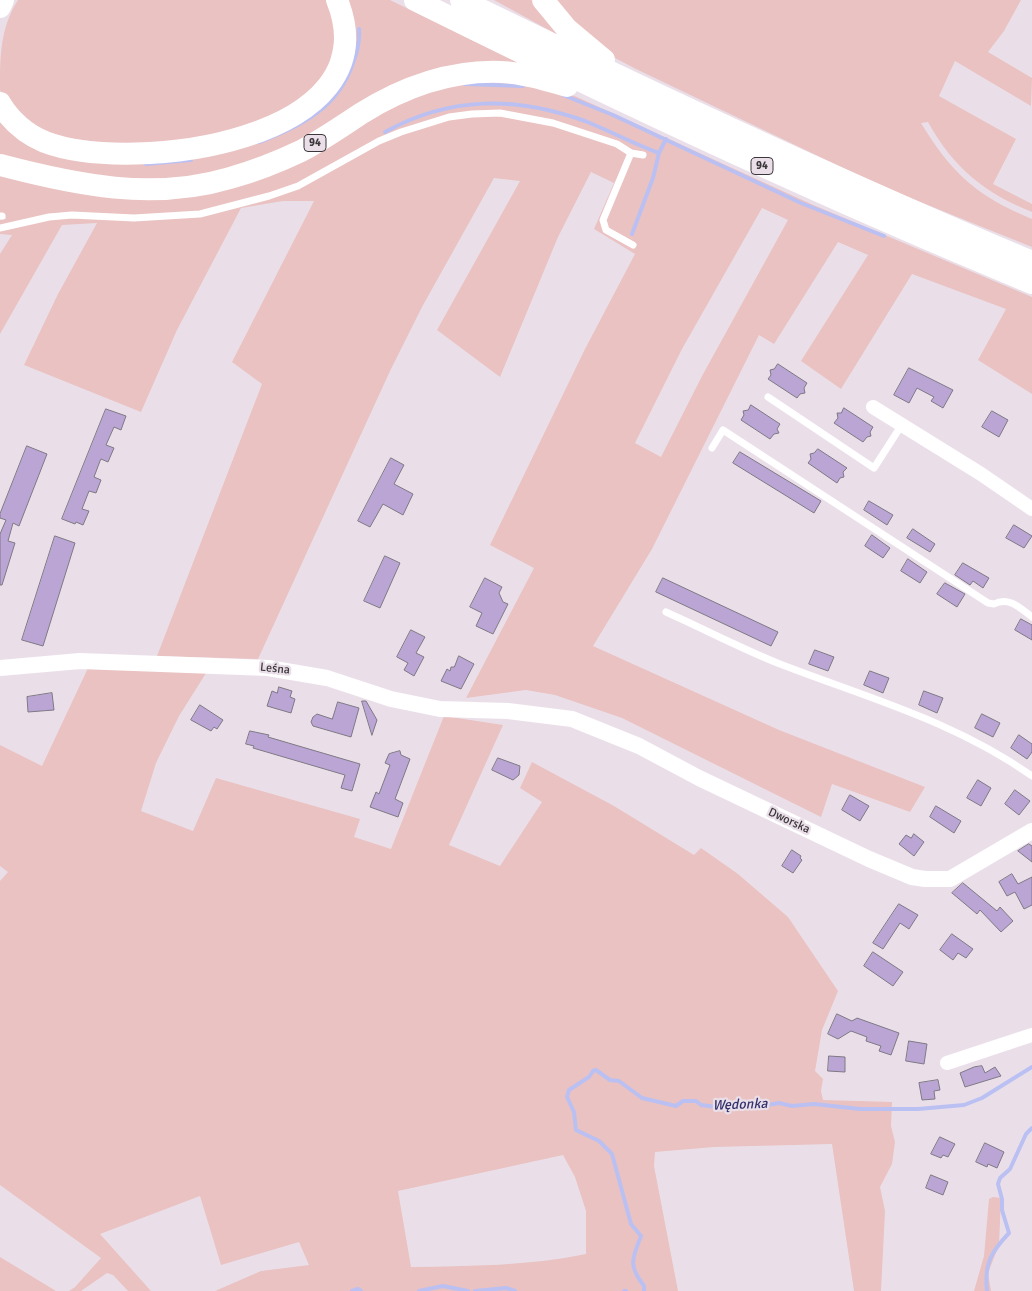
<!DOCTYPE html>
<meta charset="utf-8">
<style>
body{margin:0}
canvas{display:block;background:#eadfe9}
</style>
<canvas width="1032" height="1291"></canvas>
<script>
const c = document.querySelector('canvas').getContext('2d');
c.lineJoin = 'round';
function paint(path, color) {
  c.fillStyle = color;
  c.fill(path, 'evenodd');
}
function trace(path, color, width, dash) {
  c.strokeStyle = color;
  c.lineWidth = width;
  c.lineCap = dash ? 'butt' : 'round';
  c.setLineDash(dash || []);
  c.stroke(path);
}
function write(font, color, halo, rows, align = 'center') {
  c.font = font + ' Signika,sans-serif';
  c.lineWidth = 4.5;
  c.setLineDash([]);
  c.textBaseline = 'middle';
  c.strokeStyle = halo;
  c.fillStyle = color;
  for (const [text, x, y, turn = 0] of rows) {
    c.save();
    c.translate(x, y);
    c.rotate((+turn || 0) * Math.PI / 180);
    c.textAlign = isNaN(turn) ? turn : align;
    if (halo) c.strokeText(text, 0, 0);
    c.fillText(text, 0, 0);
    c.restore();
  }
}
const green = new Path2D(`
 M18 0H331L338 25 326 80 260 126 150 149 45 135 2 95 0 90C0 57 0 28 18 0Z
 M345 0H390L533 70 498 67 327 129 245 167 145 184 0 159V116L119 160 322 105Z
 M494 0H532L558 35Z
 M551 0H1021L1004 31 988 52 1032 78 1031 106 955 61 939 96 1016 139 993 184 1032 204V212C984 193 953 167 928 122L921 123C951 173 978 197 1032 219V247L883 187 636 69 613 57Z
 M487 79 564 92 577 97 811 204 1032 297V394L978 360 1006 309 912 274 841 389 801 361 868 255 838 242 774 344 759 335 652 549 593 646 779 730 925 787 910 812 832 784 821 817 622 718 555 695 526 690 466 698 534 568 490 545 585 349 635 254 594 229 614 183 591 172 558 237 500 377 437 330 520 181 494 178 422 307 390 371 258 659 157 656 262 384 232 362 314 201H283L241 208 177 330 141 412 24 365 58 294 97 223 62 225 0 334V254L12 235 0 234V220L6 219 5 214 0 213V172L175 195 409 96ZM762 208 788 220 702 376 661 457 635 443 682 349Z
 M88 668 208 670 179 716 156 763 141 811 193 831 216 778 360 819 354 837 391 849 444 716 503 725 449 845 500 866 542 802 520 788 532 762 614 806 694 855 701 848 738 874 788 917 838 991 822 1030 815 1071 823 1079 821 1091 823 1100 892 1102 891 1126 895 1142 892 1164 880 1187 885 1211 881 1291H854L832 1144 714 1147 655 1152 654 1166 678 1291H215L261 1271 309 1265 299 1242 221 1265 200 1196 100 1234 151 1291H128L113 1275 107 1273 81 1291H69L75 1287 101 1258 0 1185V881L8 872 0 866V745L42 766ZM563 1155 575 1177 586 1211V1254C529 1266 469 1266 411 1267L398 1191Z
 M993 1197 1001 1198 999 1245 988 1273 991 1291H974L984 1256 989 1199Z
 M0 1257 56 1291H0Z`);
const stream = new Path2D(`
 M465 84 523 86
 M563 95 613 115 801 203 884 236
 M385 132C450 96 516 96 585 121 610 131 634 144 659 153L666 139
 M259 142C300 127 338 108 353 63 357 53 360 41 359 29
 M146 164 191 160
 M632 234 653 178 659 153
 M352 1291 358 1289 361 1291
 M419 1291 443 1286 468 1291
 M475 1291 506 1288 515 1291
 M624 1291H626
 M644 1291V1286C628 1265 632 1259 641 1236L631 1224 612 1154 599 1141 576 1130 574 1112 567 1097 569 1090 589 1077 593 1071 596 1070 610 1080 619 1081 642 1098 676 1106 683 1101H696L701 1105 725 1108 739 1104 762 1106 779 1103 792 1106 814 1104 860 1109H918L964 1105 982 1098 1032 1067
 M987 1291C984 1264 991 1252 1009 1233L1002 1210V1199L998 1184 1000 1178 1010 1169 1026 1134 1032 1128`);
const building = new Path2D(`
 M778 364 807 383 804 388 805 393 800 394 797 398 768 379 771 375 770 370 774 369Z
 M909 368 953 390 943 408 931 401 934 397 917 388 909 403 894 395Z
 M751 405 780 424 777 429 779 433 774 434 770 439 741 420 744 415 743 411 748 410Z
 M844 408 873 427 870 432 871 436 867 437 863 442 834 423 838 418 837 413H841Z
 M106 409 126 416 121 430 114 427 106 445 114 448 108 462 101 459 100 461 94 477 101 480 96 493 89 491 82 509 89 511 83 525 76 522 75 524 62 519Z
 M992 411 1008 420 999 437 982 427Z
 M27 446 47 454 19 526 13 523 8 541 15 543 2 585H0V534L6 520 0 518V514Z
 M818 449 847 468 843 472 844 477 840 478 837 483 808 463 811 459 810 454 814 453Z
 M740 452 821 501 814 513 733 463Z
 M391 458 404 465 394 484 413 494 403 515 383 504 370 527 358 521Z
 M869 501 893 515 887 525 864 510Z
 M1014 525 1032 536 1024 548 1006 538Z
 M913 529 935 544 930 552 907 538Z
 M872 535 890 548 883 558 865 546Z
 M55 536 75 543 43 646 22 640Z
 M385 556 400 563 380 608 364 601Z
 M908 559 927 572 920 583 901 571Z
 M963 563 989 578 983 588 973 581 970 585 955 575Z
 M485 578 502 587 499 593 503 602 508 604 493 634 476 626 482 613 470 607Z
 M663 578 778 632 771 646 656 592Z
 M945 583 965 594 957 607 937 594Z
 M1021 619 1032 625V640L1015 630Z
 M411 630 425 637 416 653 424 657 414 676 404 670 408 663 397 657Z
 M815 650 834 657 828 671 809 664Z
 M459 656 474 664 461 689 441 681 447 669 450 671 451 667H454Z
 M870 671 889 678 883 693 864 685Z
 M279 687 292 691 290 697 295 699 291 713 267 706 272 691 277 693Z
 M924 691 943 698 937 713 919 705Z
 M52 693 54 710 28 712 27 697Z
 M362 701H366L377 720 372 735Z
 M338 702 359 708 351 737 313 726 311 722 313 717 317 714 332 719Z
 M200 705 223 720 217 729 214 727 211 731 191 720Z
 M982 714 1000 723 993 737 975 728Z
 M250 731 269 735 268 737 360 764 352 791 341 788 345 775 253 748 254 746 246 744Z
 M1019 735 1032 744V752L1027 759 1011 748Z
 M400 751 401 755 410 759 395 799 403 803 398 817 370 807 376 792 379 794 390 765 385 763 389 754Z
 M498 758 520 766 519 775 513 780 492 770Z
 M978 780 991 788 981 806 967 798Z
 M1015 790 1030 801 1019 815 1005 804Z
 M850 795 869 806 860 821 842 810Z
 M936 806 961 821 954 833 930 817Z
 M914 834 924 842 914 856 899 844 906 835 911 838Z
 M1029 844 1032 846V862L1018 851Z
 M792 850 801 856 800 858 802 860 793 873 782 866Z
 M1012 874 1018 884 1032 877V905L1024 909 1015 892 1007 896 999 882Z
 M963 883 997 911 1000 907 1013 921 1001 932 980 910 977 914 952 893Z
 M899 904 918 915 909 929 900 923 883 949 873 943Z
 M952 934 973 949 966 958 958 953 953 960 940 950Z
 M873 952 903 972 893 986 864 966Z
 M837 1014 852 1021 857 1018 899 1033 891 1055 879 1051 881 1046 866 1041 867 1037 851 1031 838 1039 828 1034Z
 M909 1041 927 1044 924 1064 906 1061Z
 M829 1056 845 1057V1072L828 1071Z
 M982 1066 985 1073 995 1067 1001 1076 965 1087 960 1073 974 1067Z
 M938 1080 940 1090 934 1091 935 1099 922 1100 919 1083Z
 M940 1137 955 1144 948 1157 943 1155 941 1158 931 1154Z
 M985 1143 1004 1152 997 1168 988 1164 987 1167 976 1162Z
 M931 1175 948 1182 943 1195 926 1188Z`);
const service = new Path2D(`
 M631 153 643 155
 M0 216H2
 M0 228 49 217 72 215 134 218 200 214 269 196 298 186 379 141 401 132 449 117 472 114 500 113 553 123 617 144 631 153 603 220 606 230 633 245
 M768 397 874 468 901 426
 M712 448 723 430 988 603 994 604C1009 596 1020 608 1032 617
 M666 612C704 629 742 649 780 664 868 698 954 721 1032 776`);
const minor = new Path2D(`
 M873 407 981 474 1032 509
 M947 1063 1032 1035`);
const tertiary = new Path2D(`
 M0 668 80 661 268 668 327 678 391 699 440 709 508 711 572 719 639 746 699 778 869 859 912 877 925 879H950L1032 831`);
const trunk = new Path2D(`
 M415 0C618 101 823 197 1032 283
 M461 0C649 92 839 181 1032 262
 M543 0 567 29 604 60
 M0 7 3 0
 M0 103C10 120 26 134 45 142 132 175 394 141 337 0
 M0 165C76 185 153 201 230 178 255 171 278 162 301 151 322 140 342 126 362 113 404 87 450 70 501 72 523 73 546 80 567 86`);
const shields = [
 [315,143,22],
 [762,166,22]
];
const shieldNames = [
 ["94",315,143],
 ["94",762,166]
];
const streetNames = [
 ["Leśna",275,669,6],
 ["Dworska",789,821,25]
];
const waterNames = [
 ["Wędonka",740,1105,-2]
];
paint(green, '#eac2c1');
trace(stream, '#bbc0f3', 4);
paint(building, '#bba5d5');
trace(building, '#7e7984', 1);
trace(service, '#fff', 7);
trace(minor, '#fff', 14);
trace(tertiary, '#fff', 16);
trace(trunk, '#fff', 22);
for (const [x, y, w] of shields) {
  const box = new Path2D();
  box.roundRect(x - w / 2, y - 8.5, w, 17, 4);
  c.fillStyle = '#eadfe9';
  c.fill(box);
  trace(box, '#3a3639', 1);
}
write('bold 11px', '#3a3639', null, shieldNames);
write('12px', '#3a3639', '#eadfe9', streetNames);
write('italic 14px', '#32316d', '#eadfe9', waterNames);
</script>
